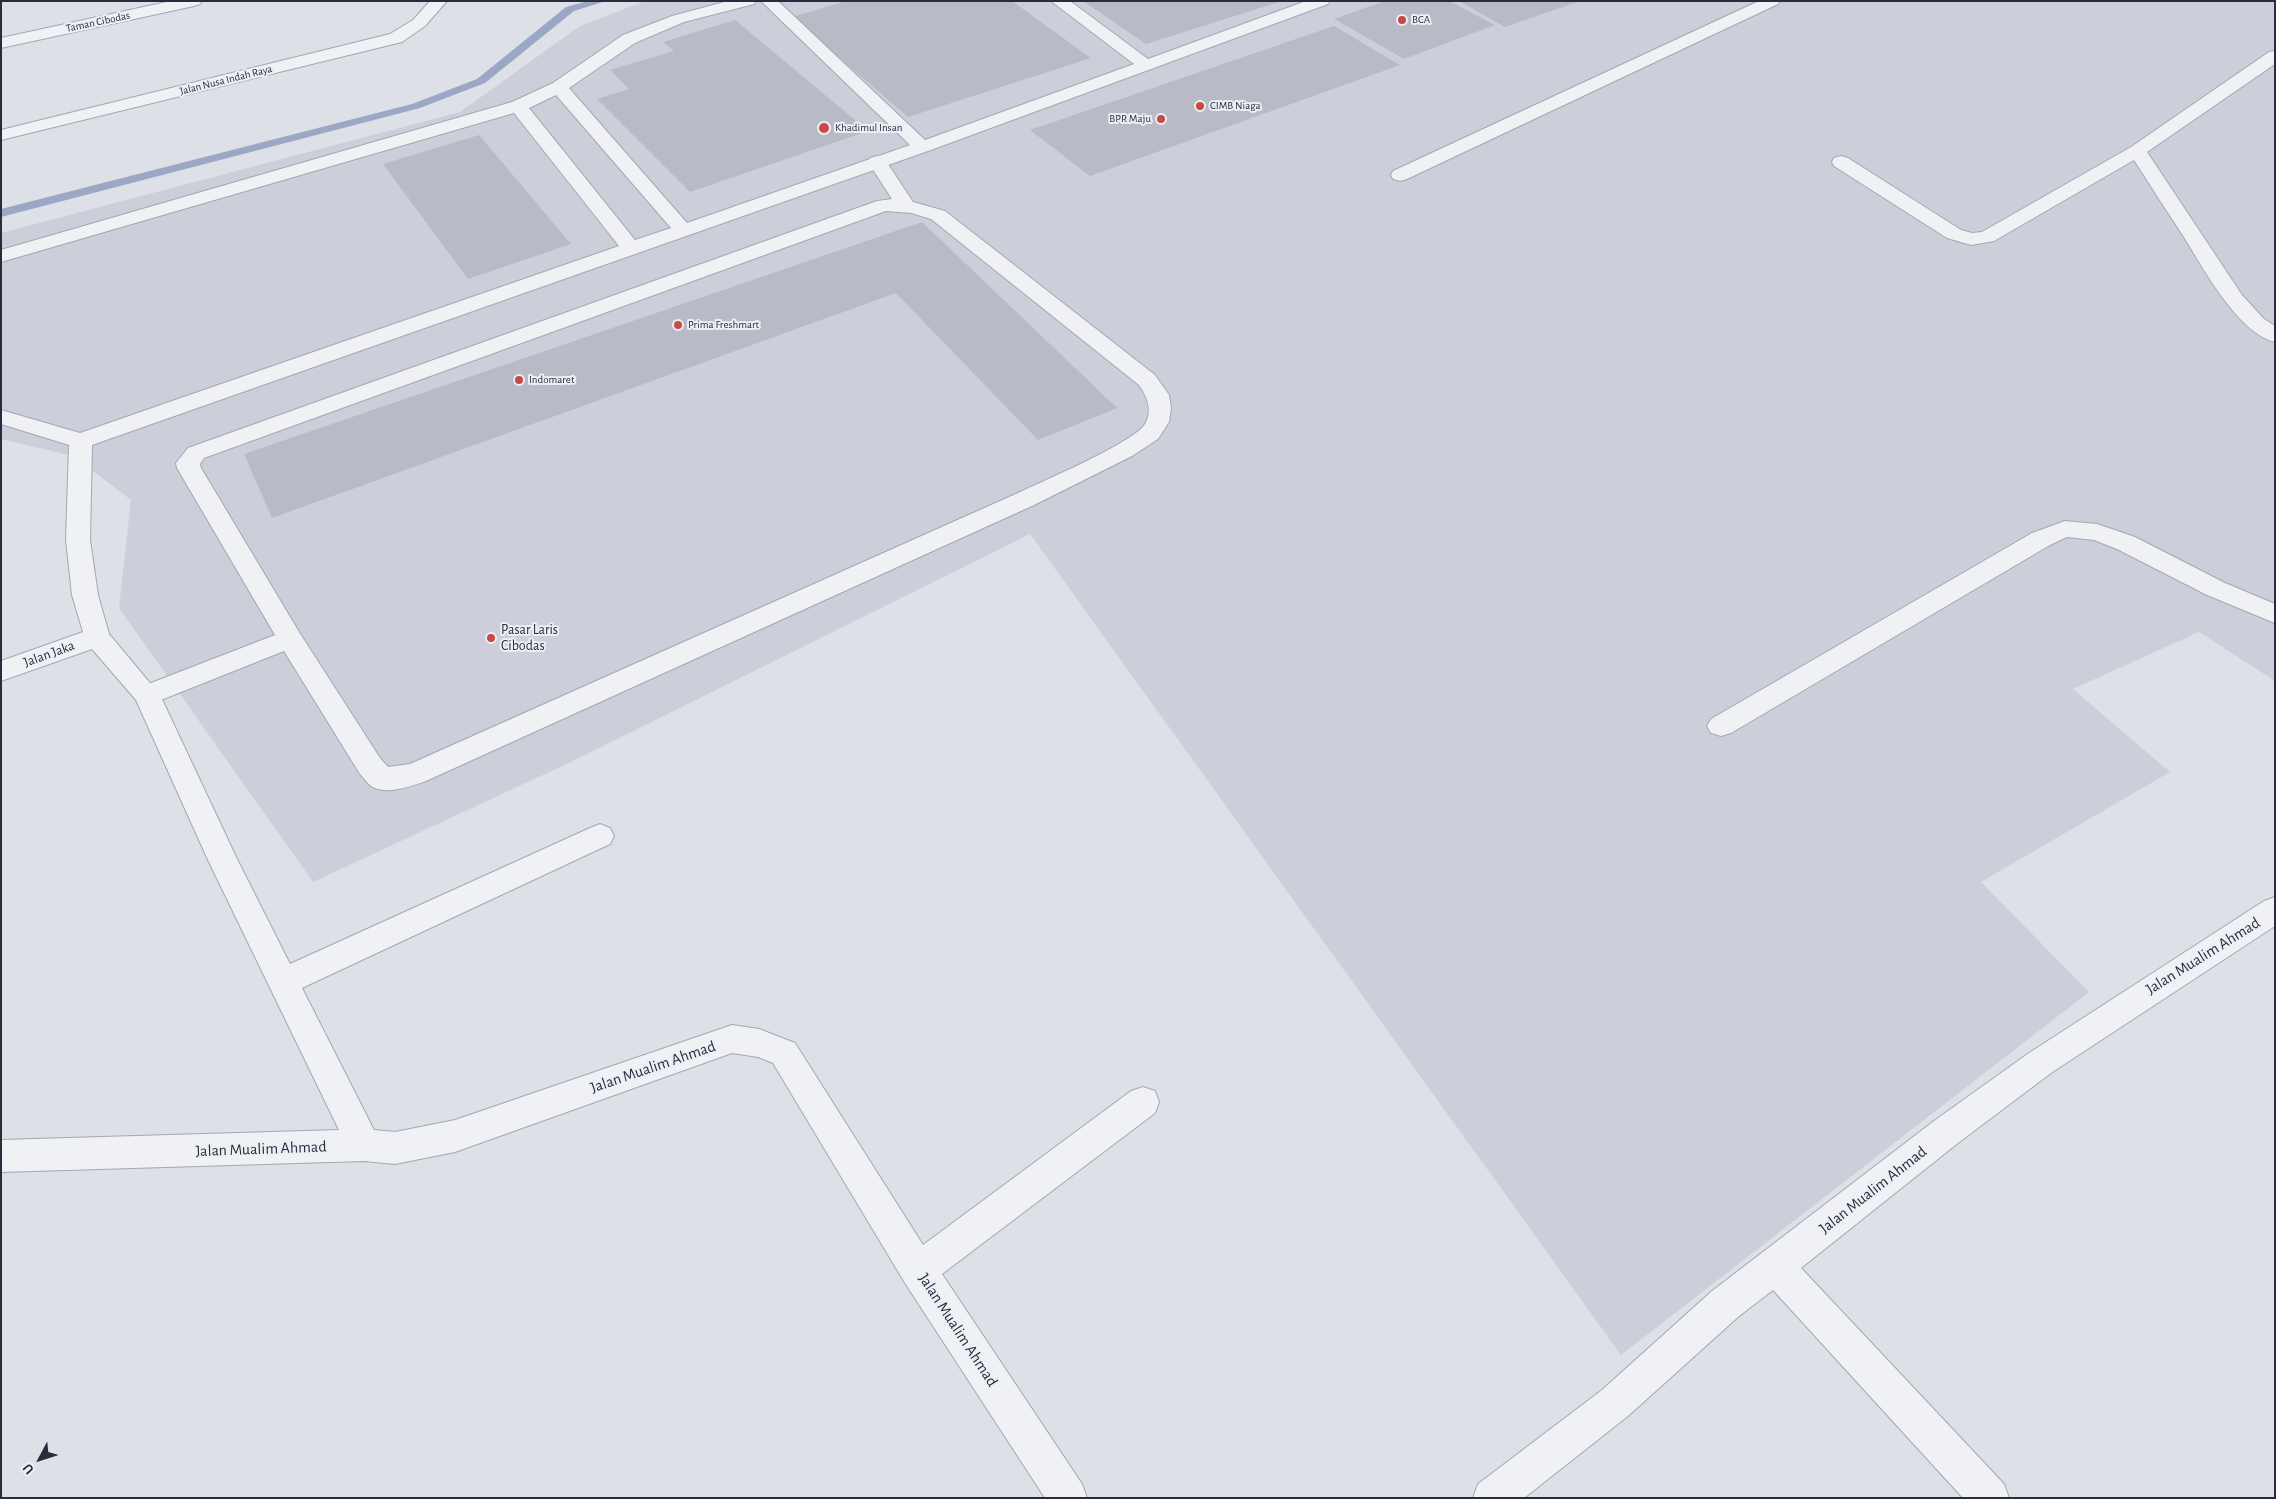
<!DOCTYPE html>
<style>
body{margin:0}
#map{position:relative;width:2276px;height:1499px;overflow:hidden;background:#dee0e7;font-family:"Alegreya Sans",sans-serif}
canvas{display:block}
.frame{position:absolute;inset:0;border:2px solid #282c3d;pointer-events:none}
.north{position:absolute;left:15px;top:1434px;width:50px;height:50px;-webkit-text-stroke:4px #edeff5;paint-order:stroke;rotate:230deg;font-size:14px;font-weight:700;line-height:20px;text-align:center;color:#282c3d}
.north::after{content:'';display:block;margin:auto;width:18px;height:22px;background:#282c3d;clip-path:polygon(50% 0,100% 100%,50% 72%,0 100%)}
</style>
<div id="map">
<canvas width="2276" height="1499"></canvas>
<div class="frame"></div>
<div class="north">U</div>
</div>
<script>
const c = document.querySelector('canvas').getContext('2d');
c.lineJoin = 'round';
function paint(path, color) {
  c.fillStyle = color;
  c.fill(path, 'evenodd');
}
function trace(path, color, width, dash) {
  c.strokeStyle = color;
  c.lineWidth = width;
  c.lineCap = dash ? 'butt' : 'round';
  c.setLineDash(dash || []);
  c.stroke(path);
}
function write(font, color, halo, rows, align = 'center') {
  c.font = font + ' "Alegreya Sans",sans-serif';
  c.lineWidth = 4;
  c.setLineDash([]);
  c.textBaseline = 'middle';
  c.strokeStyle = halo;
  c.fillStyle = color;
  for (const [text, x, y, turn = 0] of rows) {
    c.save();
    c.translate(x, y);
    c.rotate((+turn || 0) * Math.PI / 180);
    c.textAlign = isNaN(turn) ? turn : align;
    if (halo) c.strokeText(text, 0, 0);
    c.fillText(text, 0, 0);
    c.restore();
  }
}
const built = new Path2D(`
 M645 1H2275V681L2199 632 2073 689 2170 772 1981 882 2089 992 1621 1355 1030 534 573 761 313 882 119 608 131 500 73 456 1 439V233L460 112 580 26Z`);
const stream = new Path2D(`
 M588 1H606L574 11 485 83 420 108 1 217V209L412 104 477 79 566 7Z`);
const building = new Path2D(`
 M847 1H1012L1091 58 908 117 792 17Z
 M1083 1H1279V2L1146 44Z
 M1385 1H1449L1495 25 1404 59 1334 19Z
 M1459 1H1576L1577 2 1505 27Z
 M735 20 868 131 690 192 597 99 629 89 610 70 674 51 663 42Z
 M1334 26 1400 65 1090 176 1030 130Z
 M479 135 571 244 468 279 383 164Z
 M922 222 1117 408 1038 440 896 293 272 518 244 454Z`);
const service = new Path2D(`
 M1759 1H1780L1778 4 1407 179 1400 181 1393 179 1391 175 1393 171Z
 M2275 51V64L2147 152 2242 295 2264 319 2275 326V342C2238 333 2203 268 2184 237 2167 212 2151 186 2134 160L1994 241 1971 245 1947 238 1834 166 1832 162 1834 158 1841 156 1848 158 1961 230 1972 233 1982 232 2131 147 2269 52Z
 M877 156 884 158 913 202 945 211 1155 375 1169 395 1171 408 1169 422 1158 439 1132 456 1034 505 426 781C411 786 386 796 371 786 367 783 363 777 360 774L284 651 156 702 147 705 138 702 134 695 138 688 275 635 177 468 176 463 188 448 877 201 892 199 868 162 870 158ZM886 211 911 213 931 219 1139 385C1147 396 1153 411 1145 424 1135 442 1041 482 1018 493L410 764 388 767 380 758 299 632 201 468 200 464 204 458Z`);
const minor = new Path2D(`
 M430 1H447L425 26 402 42 1 140V130L390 34 413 20Z
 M728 1H756L754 4 684 22 635 43 569 88 687 223 910 145 761 1H778L925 140 1134 64 1051 1H1070L1148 59 1306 1H1330L1328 4 928 151 92 445 90 540 98 595 109 634 160 695 237 859 290 964 590 828 600 824 610 828 614 836 610 844 302 988 374 1130 395 1132 455 1120 732 1025 759 1029 795 1043 923 1245 1131 1091 1143 1087 1155 1091 1159 1102 1155 1113 942 1274 1082 1484 1087 1498H1045L905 1283 773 1063 758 1057 732 1053 455 1152 395 1164 364 1161 1 1172V1140L339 1130 208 860 136 700 92 649 1 681V661L83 632 72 595 66 540 69 445 1 424V410L80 433 619 246 514 113 1 262V250L512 102 553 83 623 35 672 16ZM556 95 671 228 635 240 529 108Z
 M2065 521 2097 524 2135 537 2225 583 2275 604V623L2207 595 2117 549 2094 540 2067 537 2050 545 1731 733 1721 736 1711 733 1707 726 1711 719 2032 533Z
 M2275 897V926L2051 1073 1958 1143 1801 1268 2004 1484 2009 1498H1963L1773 1290 1738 1317 1628 1416 1524 1498H1473L1478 1484 1602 1390 1712 1291 1934 1121 2029 1053 2264 901Z`);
const tertiary = new Path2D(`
 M171 1H202L200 4 194 6 1 48V38Z`);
const markers = [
 [1402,20,5,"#c74948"],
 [1200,106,5,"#c74948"],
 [1161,119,5,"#c74948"],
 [824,128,6,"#c74948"],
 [678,325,5,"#c74948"],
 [519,380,5,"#c74948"],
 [491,638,5,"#c74948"]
];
const farPoinames = [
 ["BCA",1412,20],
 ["CIMB Niaga",1210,106],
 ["BPR Maju",1151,119,"right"],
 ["Khadimul Insan",835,128],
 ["Prima Freshmart",688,325],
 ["Indomaret",529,380]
];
const farStreetnames = [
 ["Taman Cibodas",98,22,-12],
 ["Jalan Nusa Indah Raya",226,80,-14]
];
const poiNames = [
 ["Pasar Laris",501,630],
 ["Cibodas",501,646]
];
const streetNames = [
 ["Jalan Jaka",49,654,-20]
];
const nearStreetnames = [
 ["Jalan Mualim Ahmad",2203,956,-32],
 ["Jalan Mualim Ahmad",653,1067,-19],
 ["Jalan Mualim Ahmad",261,1149,-2],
 ["Jalan Mualim Ahmad",1873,1190,-38],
 ["Jalan Mualim Ahmad",958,1330,57]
];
paint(built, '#cccfd9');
paint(stream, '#9aa8c5');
paint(building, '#b8bbc6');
trace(service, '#a4a6b1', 2);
trace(minor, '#a4a6b1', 2);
trace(tertiary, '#a4a6b1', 2);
paint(service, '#f0f1f5');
paint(minor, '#f0f1f5');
paint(tertiary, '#f0f1f5');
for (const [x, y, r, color] of markers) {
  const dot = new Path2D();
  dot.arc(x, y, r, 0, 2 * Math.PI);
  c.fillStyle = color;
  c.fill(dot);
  trace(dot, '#edeff5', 2);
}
write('11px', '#282c3d', '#edeff5', farPoinames, 'left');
write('11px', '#282c3d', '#edeff5', farStreetnames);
write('14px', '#282c3d', '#edeff5', poiNames, 'left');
write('14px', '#282c3d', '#edeff5', streetNames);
write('16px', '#282c3d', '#edeff5', nearStreetnames);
</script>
